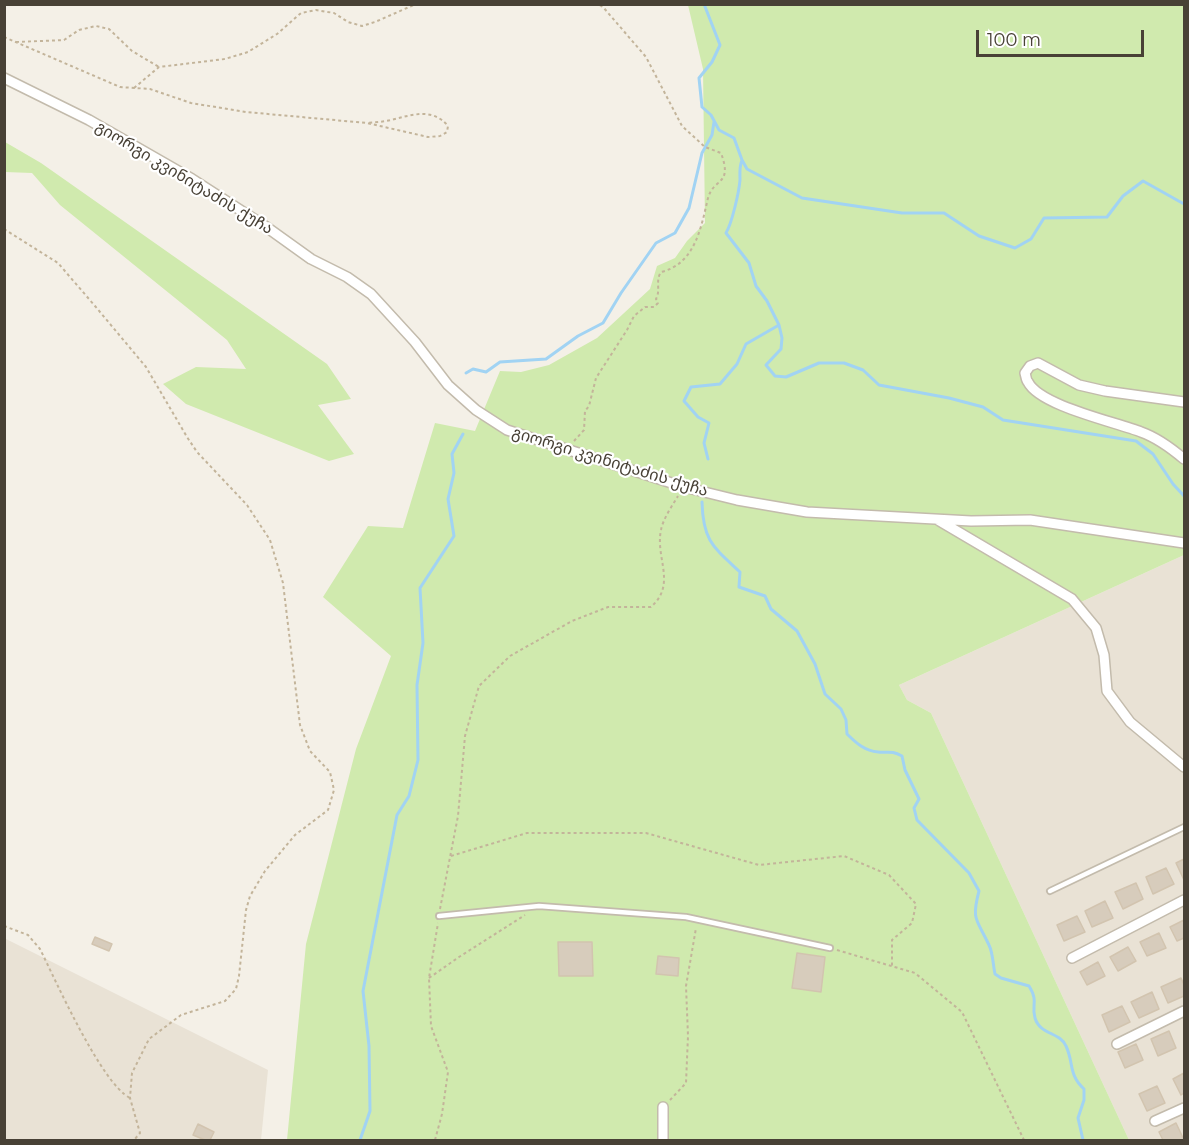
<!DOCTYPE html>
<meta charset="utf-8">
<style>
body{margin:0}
#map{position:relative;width:1189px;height:1145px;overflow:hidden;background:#f4f0e7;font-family:Montserrat,sans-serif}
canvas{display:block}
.frame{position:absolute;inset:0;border:6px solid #484136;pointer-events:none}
.scale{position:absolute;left:976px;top:30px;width:168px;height:27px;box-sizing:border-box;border:3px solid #484136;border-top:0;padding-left:8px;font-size:18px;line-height:21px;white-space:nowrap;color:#484136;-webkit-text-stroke:4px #fff;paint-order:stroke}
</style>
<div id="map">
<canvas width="1189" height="1145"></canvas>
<div class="frame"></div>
<div class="scale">100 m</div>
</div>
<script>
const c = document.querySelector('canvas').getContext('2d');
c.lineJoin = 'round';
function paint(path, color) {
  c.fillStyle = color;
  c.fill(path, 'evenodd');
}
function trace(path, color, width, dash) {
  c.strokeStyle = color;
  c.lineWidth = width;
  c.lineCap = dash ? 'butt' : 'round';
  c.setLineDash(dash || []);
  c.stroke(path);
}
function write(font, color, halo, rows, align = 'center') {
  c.font = font + ' Montserrat,"Noto Sans Georgian",sans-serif';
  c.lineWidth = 4.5;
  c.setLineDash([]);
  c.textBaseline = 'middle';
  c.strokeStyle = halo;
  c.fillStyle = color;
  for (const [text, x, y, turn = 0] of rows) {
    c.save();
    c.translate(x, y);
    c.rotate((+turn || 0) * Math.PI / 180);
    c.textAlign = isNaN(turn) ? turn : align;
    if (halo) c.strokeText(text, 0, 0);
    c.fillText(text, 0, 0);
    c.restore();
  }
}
const residential = new Path2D(`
 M1184 555V1140H1129L931 713 907 700 899 685Z
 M4 938 268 1070 261 1140H5Z`);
const green = new Path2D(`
 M688 5H1184V555L899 685 907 700 931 713 1129 1140H287L306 944 356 749 391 656 323 597 368 526 403 528 435 423 475 431 500 371 521 372 549 365 597 338 650 289 657 266 675 258 687 241 705 223 703 69Z
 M5 142 41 163 327 364 351 399 318 405 354 454 329 461 186 404 163 384 196 367 246 369 227 340 60 205 32 173 5 172Z`);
const stream = new Path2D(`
 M704 4 720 45 712 62 699 78 702 107 711 115 719 130 734 138 742 160C739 168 740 172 740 180 739 192 732 223 726 233L749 263 756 286 767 301 779 325 782 338 781 349 766 365 775 376 786 377 819 363H844L863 370 879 385 949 398 983 407 1003 420 1136 441 1153 454 1173 484 1184 496
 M742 160 747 169 802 198 902 213H944L979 236 1015 248 1031 239 1044 218 1107 217 1123 196 1143 181 1184 204
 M466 373 473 369 486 372 500 362 546 359 578 336 603 323 621 293 656 243 675 233 689 208 702 153 712 135 714 122
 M708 459 704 443 709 423 698 417 684 401 691 387 720 384 737 364 746 344 779 325
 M702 502C703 541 713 547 740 572L739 587 765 596 771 609 797 631 815 664 825 694 841 709 846 720 847 734C856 743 865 751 878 752 889 753 891 750 902 756L905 770 919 799 914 808 917 820 969 873 979 891C971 921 977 919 989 945 993 953 993 965 995 974L1001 978 1029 986C1039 1002 1031 1005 1035 1018 1040 1035 1060 1032 1066 1046 1074 1063 1068 1074 1084 1089V1100L1078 1118 1083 1140
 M360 1140 370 1111 369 1046 363 991 397 815 409 796 418 760 417 685 423 643 420 588 454 536 448 499 454 473 452 454 463 434`);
const building = new Path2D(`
 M1184 859V880L1176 863Z
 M1166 868 1174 884 1153 894 1146 877Z
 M1136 883 1143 899 1123 909 1115 892Z
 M1105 901 1113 918 1092 927 1085 911Z
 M1077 916 1085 932 1064 941 1057 925Z
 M1184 920V938L1177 941 1170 927Z
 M1159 933 1166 948 1147 956 1140 942Z
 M95 937 112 944 109 951 92 944Z
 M558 942H592L593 976H559Z
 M1128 947 1136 961 1118 971 1110 957Z
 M797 953 825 957 821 992 792 988Z
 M658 956 679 958 678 976 656 974Z
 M1098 962 1105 976 1087 985 1080 972Z
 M1181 978 1184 985V996L1168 1003 1161 987Z
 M1152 992 1159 1009 1139 1018 1131 1002Z
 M1122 1006 1130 1022 1109 1032 1102 1015Z
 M1169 1031 1176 1048 1158 1056 1151 1039Z
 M1136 1044 1143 1060 1125 1068 1118 1052Z
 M1184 1073V1093L1181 1095 1173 1079Z
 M1157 1086 1165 1103 1147 1111 1139 1094Z
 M1176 1123 1184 1140H1163L1159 1132Z
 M198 1124 214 1132 210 1140H205L193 1135Z`);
const path = new Path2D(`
 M4 37 120 87 150 89 191 103 246 112 367 123 428 137 440 136 447 132 448 126C432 107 412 115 391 120 383 122 375 122 367 123
 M16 42 64 40 79 30 96 26 109 29 132 51 159 67
 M134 88 159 67 225 59 248 52 277 34 301 13 316 10 334 13 348 22 362 26 375 22 416 4
 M4 229 58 263 95 306 146 367 187 437 197 452 247 505 270 540 283 583 300 725 310 751 330 772 334 790 328 810 295 835 265 871 250 896 246 910 239 976 236 989 225 1001 181 1015 149 1039 132 1073 130 1098 140 1133 134 1140
 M574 441 584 430 585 411 589 406 596 378 627 330 634 316 645 307H654L658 303 656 299C661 290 655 281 661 272 695 264 701 228 708 198 714 177 733 186 721 153L705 147 682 126 646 57 603 7 598 4
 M451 856 527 833H646L759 865 844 856 889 875 916 904 912 923 892 940V966
 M440 909 458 816 465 736 479 686 510 656 572 621 608 607H651C677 584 655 558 661 530 663 519 672 506 678 496
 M4 926 28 935 40 949C56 981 101 1083 130 1098
 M837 950 915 973 962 1012 1024 1140
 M429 978 459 957 525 915
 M670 1100 686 1083 688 1036 686 986 696 928
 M435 1140 442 1114 448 1072 431 1026 429 978 438 923`);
const service = new Path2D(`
 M1050 891 1184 827
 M439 916 539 906 686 917 830 948`);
const minor = new Path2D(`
 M4 78 89 120 192 179 265 226 311 259 347 277 371 294 415 342 448 385 476 410 507 430 684 487 737 500 807 512 971 521 1030 520 1184 543
 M1184 402 1105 391 1079 385 1038 363 1030 366 1025 373C1026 376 1026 380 1028 382 1040 406 1116 422 1141 432 1158 438 1171 448 1184 459
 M938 520 1072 599 1096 628 1104 655 1107 691 1130 722 1184 767
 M1072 958 1184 900
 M1117 1044 1184 1011
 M663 1107V1140
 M1155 1121 1184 1108`);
const streetNames = [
 ["გიორგი კვინიტაძის ქუჩა",184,178,31],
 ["გიორგი კვინიტაძის ქუჩა",610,462,17]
];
paint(residential, '#e9e2d5');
paint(green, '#d0eaae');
trace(stream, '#a1d3f3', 3);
paint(building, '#d7ccbc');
trace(building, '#d2c4af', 1.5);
trace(service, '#c3bbac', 8);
trace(minor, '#c3bbac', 12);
trace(path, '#c3b49a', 2, [3, 3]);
trace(service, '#fff', 4.5);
trace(minor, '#fff', 9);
write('16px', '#484136', '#fff', streetNames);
</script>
